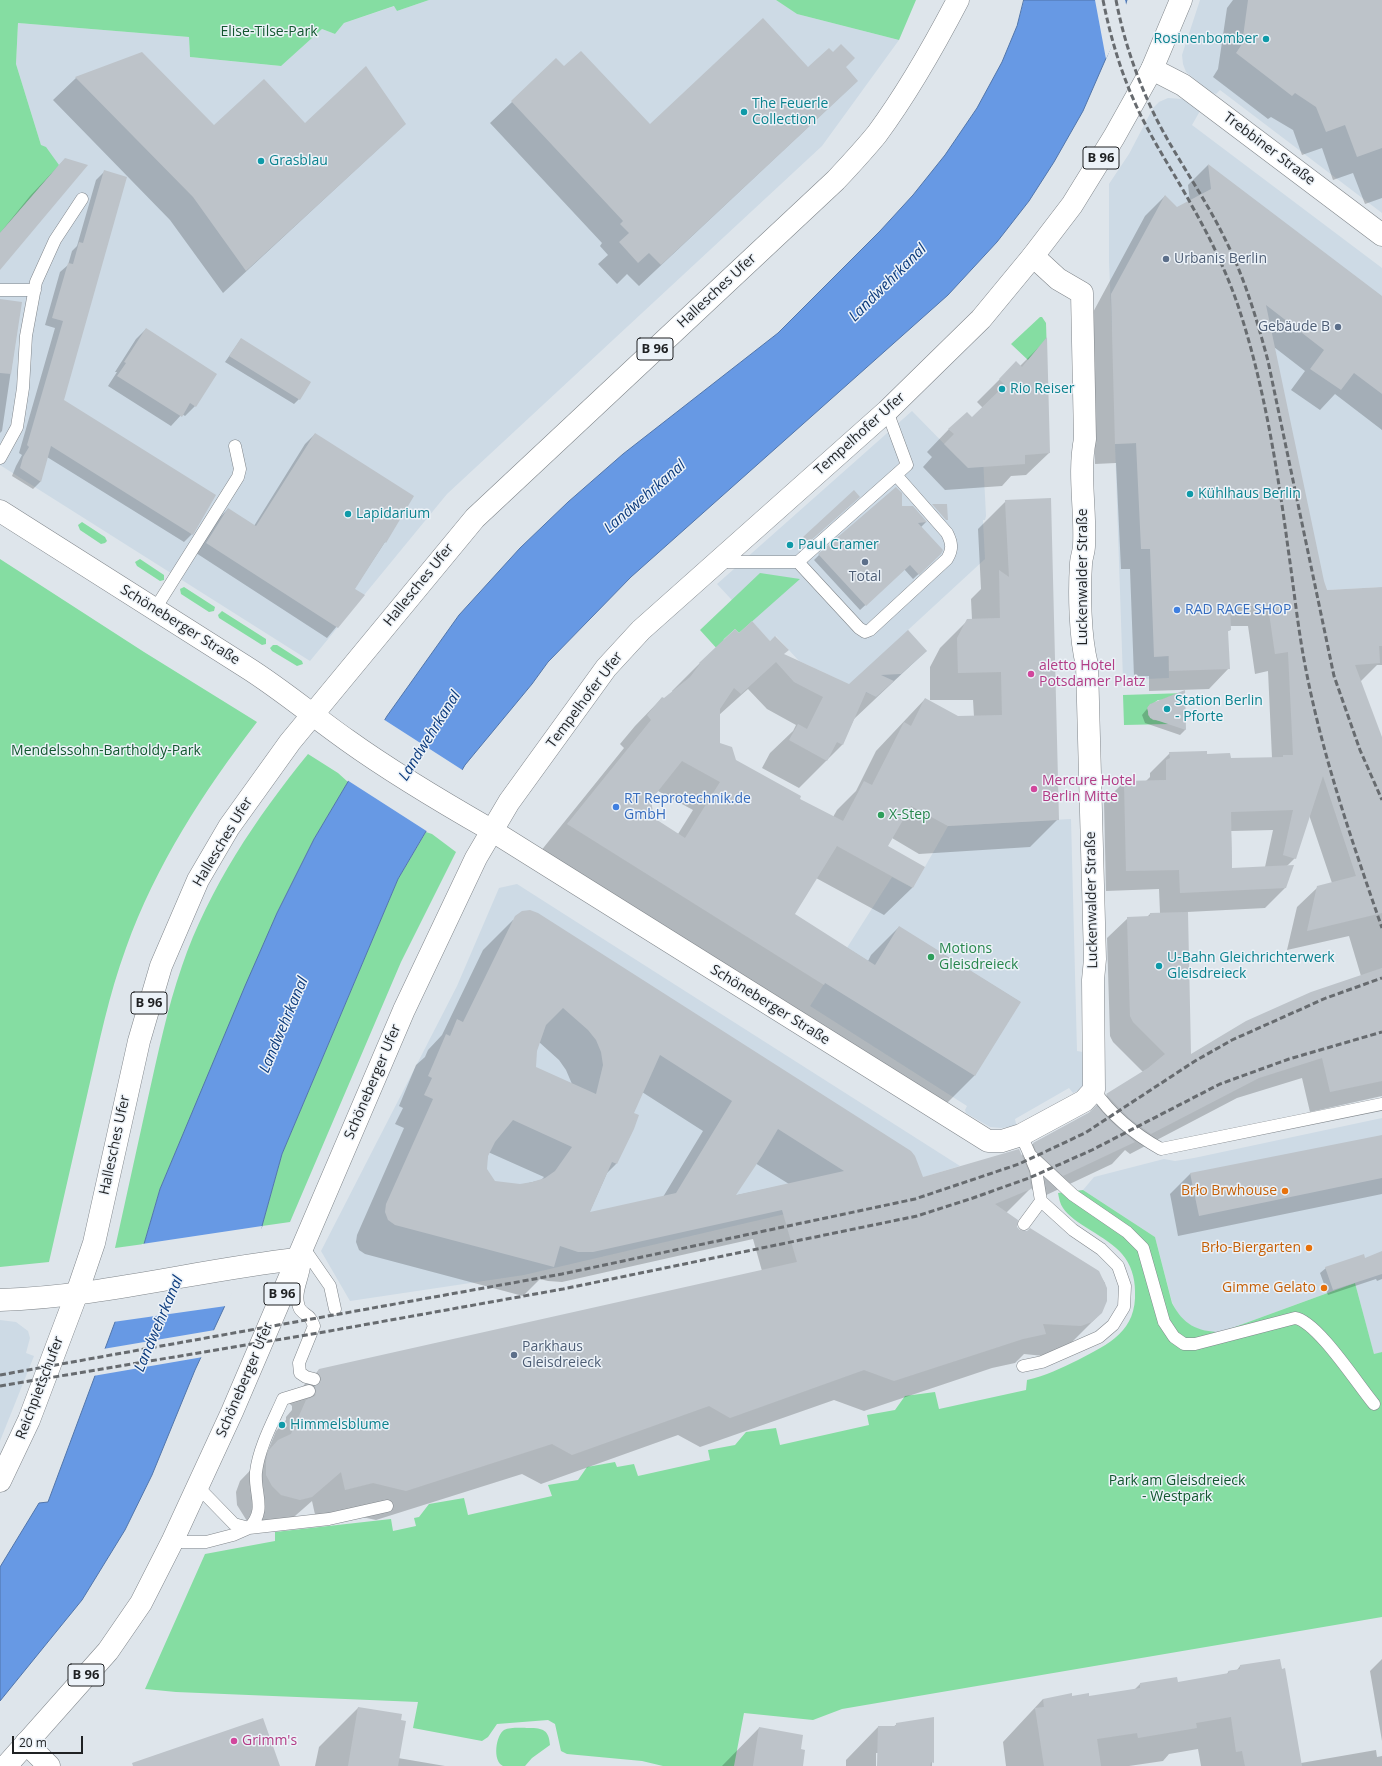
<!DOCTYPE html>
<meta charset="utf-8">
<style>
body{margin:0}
#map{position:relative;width:1382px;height:1766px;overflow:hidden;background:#dee5eb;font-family:"Open Sans",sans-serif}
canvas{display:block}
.scale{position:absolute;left:12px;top:1736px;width:71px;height:18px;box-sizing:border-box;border:2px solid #1f2123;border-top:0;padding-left:5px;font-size:12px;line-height:14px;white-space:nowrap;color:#1f2123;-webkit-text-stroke:3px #ecf2f8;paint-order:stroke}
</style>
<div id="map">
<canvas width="1382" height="1766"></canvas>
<div class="scale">20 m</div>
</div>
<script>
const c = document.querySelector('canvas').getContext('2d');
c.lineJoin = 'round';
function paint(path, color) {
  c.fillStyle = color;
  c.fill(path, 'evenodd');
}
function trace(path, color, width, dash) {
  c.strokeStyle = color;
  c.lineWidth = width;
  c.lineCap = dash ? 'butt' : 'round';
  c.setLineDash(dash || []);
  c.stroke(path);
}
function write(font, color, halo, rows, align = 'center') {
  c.font = font + ' "Open Sans",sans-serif';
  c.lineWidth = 3;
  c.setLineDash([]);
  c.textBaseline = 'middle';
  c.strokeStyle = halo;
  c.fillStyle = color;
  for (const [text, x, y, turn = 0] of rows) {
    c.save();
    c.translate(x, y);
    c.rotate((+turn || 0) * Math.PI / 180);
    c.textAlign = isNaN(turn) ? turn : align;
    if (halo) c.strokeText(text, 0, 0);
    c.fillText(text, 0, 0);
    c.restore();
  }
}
const built = new Path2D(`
 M429 0H776L797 14 899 40 822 146 447 494 310 661 0 465V233L40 185 41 186V145L16 64 18 23 189 37 190 57 280 66 322 29 335 34 344 23 395 6 397 11Z
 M1200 0H1382V213L1220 90 1216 94 1212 93 1186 72 1183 64 1182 55Z
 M1168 98 1183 99 1200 111 1192 125 1382 268V587L1327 590 1165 562 1169 678 1123 680 1115 444 1160 442 1112 332 1109 262V184L1129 154 1153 108 1159 102Z
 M912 411 958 458 983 457 986 516 985 520H983L985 559 908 630 927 651 876 697 799 661 776 636 770 641 717 584Z
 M1071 819 1077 1051 1083 1052 1086 1082 1082 1089 1073 1093 1069 1088 1015 1119 1016 1124 1015 1126 1001 1128 990 1127 966 1113 965 1110 967 1106 810 1006 892 877 913 888 948 826Z
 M517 884 564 914 960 1166 858 1197 524 1275 350 1301 321 1251 457 986 499 888Z
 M1382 1118V1352L1374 1355 1355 1283 1221 1332H1207L1195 1328 1186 1323 1177 1312 1172 1302 1155 1237 1083 1190 1094 1177 1164 1159 1175 1161 1194 1158Z
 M0 1320 16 1322 28 1331 30 1338 26 1353 34 1356 0 1441Z`);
const green = new Path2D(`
 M0 0H429L397 11 394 6 344 23 335 34 322 29 281 66 190 57 189 37 18 23 16 64 41 145 46 147 59 165 0 233Z
 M776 0H916L899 40 797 14Z
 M1040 317H1042L1046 323 1047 355 1029 361 1011 344Z
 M82 522 105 537 107 541 105 543 101 544 80 530 78 525Z
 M0 559 144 652 257 722C203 792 156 865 126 948 109 994 99 1043 88 1091 75 1148 62 1205 49 1262L0 1267Z
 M140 559 164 575V580L160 581 137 566 135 562Z
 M760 573 800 579 739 633 735 629 724 639 719 651 700 630Z
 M184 587 215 607 214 611 209 612 181 594 180 589Z
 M222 611 266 639V644L262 645 219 618 218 615Z
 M273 645H277L302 661 303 664 297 666 272 651 270 648Z
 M1185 693V699L1158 700 1148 707V715L1153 720 1169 721V724L1124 725 1123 695Z
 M308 754 338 773 348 782 314 839 277 913 160 1189 144 1244 115 1248C126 1198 137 1148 148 1098 158 1054 167 1009 182 966 209 888 256 818 308 754Z
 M426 832 432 834 456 852 401 962 290 1222 262 1226 282 1154 398 879Z
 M1083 1190 1155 1237 1172 1303C1183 1324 1197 1332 1221 1332L1355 1283 1374 1354 1382 1352V1617L842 1709 813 1720 744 1713 734 1766H663L642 1761 567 1754 561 1751 555 1724 548 1720 497 1724 488 1737 482 1741 413 1728 418 1702 176 1692 145 1689 205 1554 275 1541V1532L391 1519 393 1531 416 1526 414 1518 419 1517 429 1504 464 1498 468 1515 552 1496 548 1485 578 1480 587 1467 615 1462 617 1467 634 1464 638 1476 710 1460 708 1450 735 1445 746 1432 776 1428 780 1445 869 1425 867 1415 895 1410 905 1396 935 1392 939 1409 1026 1390 1027 1380C1046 1376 1061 1368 1078 1360 1109 1344 1137 1331 1135 1291 1135 1278 1131 1264 1122 1254 1108 1237 1072 1223 1063 1208 1060 1204 1059 1198 1058 1193Z
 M529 1728C543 1728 549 1730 550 1745L532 1758 525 1766C519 1766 509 1766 503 1766 492 1761 496 1735 504 1730 510 1727 522 1728 529 1728Z`);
const water = new Path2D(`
 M1024 0H1127L1117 33 1083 111 1054 162 1029 201 997 242 948 295 631 577 548 662 532 684 465 765 398 879 282 1154 262 1226 195 1370 152 1475 125 1530 82 1600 0 1701V1567L39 1503 48 1502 144 1244 160 1189 245 986 277 913 314 839 387 716 459 615 520 548 568 502 623 454 778 333 880 231 913 195 945 155 977 108 1002 62 1017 26Z`);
const pier = new Path2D(`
 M1095 0H1125L1127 8 1118 34 1106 59Z
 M383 719 464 771 428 832 347 780Z
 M262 1226 261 1232 226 1306 113 1322 142 1244Z
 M215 1330 203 1357 93 1376 103 1349Z`);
const shadow = new Path2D(`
 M1233 0H1382V198L1365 204 1353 173 1333 180 1322 148 1302 155 1293 130 1271 117 1268 119 1213 77 1218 69 1227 8Z
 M142 53 214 127 405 124 223 293 170 220 53 100 76 78Z
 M556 60 564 68 650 125 808 68 845 67 857 81 639 286 627 274 617 284 598 264 608 255 600 246 602 243 490 123Z
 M65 159 0 268V233L30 196Z
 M1208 165 1382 297V430L1335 394 1320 410 1291 390 1305 371 1274 347 1323 581 1327 591 1382 588V665H1377L1360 682 1382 740V1096L1310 1112 1302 1078 1237 1098 1130 1154 1125 1150 1112 1164 1040 1198 1031 1188 1006 1213 1019 1231 1027 1232 1030 1229 1098 1272 1105 1283 1107 1295 1097 1317 1067 1347 1044 1356 1024 1354 1015 1363 992 1368 864 1411 834 1400 700 1447 678 1435 541 1484 522 1474 376 1520 343 1513 316 1519 312 1501 287 1523 263 1528 247 1521 237 1505 236 1492 240 1481 267 1453 276 1431 286 1420V1417L292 1410V1406L288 1402 289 1400 319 1370 762 1271 753 1239 562 1282 548 1281 540 1279 523 1296 365 1254 359 1250 356 1242 357 1235 404 1128 395 1124 403 1108 399 1106 416 1065 425 1057 428 1050 442 1035 483 950 513 920 922 1179 1021 1156 1033 1144 1088 1114 1107 1095 1143 1072 1113 1042 1110 1036 1107 938 1128 918H1146L1150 914 1160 913 1159 889 1106 891 1104 802 1124 782 1146 781 1150 777V773L1170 753 1206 755 1230 759 1272 758 1268 671 1255 674 1248 626H1230V630L1227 632 1229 668 1209 689 1149 691V676L1134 677 1130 569H1121L1116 463 1095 464 1091 316 1145 216 1165 196 1177 208 1190 201 1188 185ZM1309 815 1332 883 1318 887 1297 907 1287 950 1349 936 1361 976 1190 1056 1187 912 1265 908 1286 887 1287 866 1295 858ZM1273 830 1265 867 1232 869 1231 831ZM539 1042 559 1060 566 1070 572 1084 535 1068 536 1051ZM642 1092 703 1131 663 1197 589 1213 607 1173 616 1164 637 1115 633 1114ZM488 1152 544 1177 541 1180 520 1185 494 1182 486 1169ZM755 1163 789 1184 733 1196Z
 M104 172 63 400 192 534 184 542 47 457 40 482 33 489 12 476 16 466 22 455 19 453 55 328 45 325 60 272 68 265 72 251 77 246 96 180Z
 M0 300 21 303 2 431 0 433Z
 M146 329 195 406 185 416 182 414 171 426 108 386 117 372H115L136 339Z
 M241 339 299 399 294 404 225 362Z
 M1046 340 1049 453 1026 475 1011 476 1002 486 945 490 923 467 932 457 927 452 949 429 972 419 983 408 977 402 1016 363 1020 366Z
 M315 434 385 542 354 589 363 595 327 638 196 553 218 519 228 509 254 526 305 444Z
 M854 492 853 502 802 547 799 543Z
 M1006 501 1058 819 1030 847 919 854 892 838 887 846 923 868 912 888 884 915 816 878 793 914 868 961 871 955 899 927 1020 1002 974 1076 947 1103 540 852 624 748 620 744 635 726 662 698 664 700 673 693 672 691 700 663 739 634 849 685 926 651 854 719 842 745 799 788 762 768 770 753 793 731 796 725 767 709 748 689 719 715V743L736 761 799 799 833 817 837 810 856 791 876 751 925 699 958 717H974L973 700H930V667L940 648 968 620H972L971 599 981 589 978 529ZM658 791 693 810 678 834 653 819 650 800Z
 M902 507 926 522 921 527 934 560 913 579 904 569 860 610 814 560 819 555Z
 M1184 691 1185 730 1180 735 1145 723 1142 715 1151 704Z
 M1382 1136V1194L1178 1236 1170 1194 1190 1174Z
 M1382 1252V1279L1377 1281 1376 1279 1328 1295 1320 1273 1326 1268 1365 1259Z
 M1382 1659V1741L1370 1671Z
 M1240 1666 1301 1763 1376 1750 1377 1757 1382 1756V1766H1201L1198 1749 1169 1754 1163 1761 1129 1766H1006L1003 1742 1043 1699 1088 1698 1134 1690 1140 1684 1177 1683 1226 1675 1229 1671 1237 1670Z
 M358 1708 398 1758 445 1766H315L319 1747Z
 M933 1718 932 1766H878L879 1753H876V1766H846V1760L878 1727H893L897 1724Z
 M759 1728 800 1749 802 1766H722Z`);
const building = new Path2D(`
 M1248 0H1382V148L1357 157 1345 125 1326 132 1316 107 1295 93 1292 96 1236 53 1242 44Z
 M763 18 808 67 829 48 833 52 841 44 855 58 846 67 858 81 661 265 649 253 638 263 619 242 629 233 620 224 623 221 511 101 556 58 564 66 581 51 650 124Z
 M142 52 214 125 264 79 305 123 366 66 406 124 246 271 193 197 75 77Z
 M65 158 88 165 0 270V233Z
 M1208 164 1382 296V394L1354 373 1341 390 1310 369 1324 350 1266 305 1324 581 1327 590 1382 587V646H1379L1380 663 1355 665 1382 737V913L1307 931 1317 886 1356 876 1323 776 1296 859 1283 855 1293 810 1231 812 1232 868 1294 865 1286 888 1180 893 1179 870 1126 871 1124 781 1166 780V760L1170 758 1169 752 1207 751V754L1230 753 1231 758 1283 757V755H1293L1288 652 1275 654 1268 606H1230L1231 630 1228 631 1230 669 1169 671V656L1154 657 1150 549H1141L1136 443 1115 444 1111 294 1165 195 1177 207 1211 189Z
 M104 170 127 177 64 400 216 495 193 535 51 446 41 482 20 468 23 457 29 447 27 445 63 321 52 318 68 263 73 264 79 242 83 243Z
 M0 299 22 302 11 374 0 373Z
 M146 328 217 374 196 407 190 403 182 417 117 376 126 363 124 362Z
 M1047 337 1050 453 1025 455V464L968 468 944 444 954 434 948 429 967 412 972 417 1005 385 999 379 1016 361 1022 367Z
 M241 338 311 382 300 400 229 356Z
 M315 433 414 496 386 543 385 542 355 589 365 595 338 628 206 543 228 508 256 526Z
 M896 487 902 493V506H913L927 522 918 523 943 550 941 554 919 575 910 565 866 606 818 554Z
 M854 490 860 497 808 543 803 537Z
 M1051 498 1059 820 948 826 911 806 888 846 925 867 913 888 837 846 795 914 875 965 899 926 1021 1002 975 1076 825 983 824 985 567 824 651 720 647 715 662 697 664 698 690 677 700 664 699 663 735 629 739 633 752 621 770 641 775 636 789 650 784 654 849 684 908 630 927 651 901 674 881 675 894 681 876 697 866 692 843 745 837 742 827 761 789 740 798 724 807 729 823 697 794 682 776 662 741 694 734 688 720 709V743L732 747 736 760 801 796 800 799 843 821 864 781 872 785 904 722 911 726 925 698 958 716 1002 715 1001 672 958 673 957 638 967 619 1000 618 999 570 1009 577 1005 500ZM682 761 720 782 685 838 654 818 651 800Z
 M932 504H947L948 520H946Z
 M1185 690 1186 730 1150 718 1147 708 1150 704Z
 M530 910 538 913 911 1151 915 1156 923 1177 1019 1149 1029 1172 1031 1189 995 1204 1018 1220 1017 1227 1020 1230 1027 1231 1030 1228 1099 1271 1107 1288V1301L1102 1313 1092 1322 1081 1326 1043 1324 1046 1334 1023 1339 894 1381 864 1370 730 1418 709 1406 572 1455 552 1444 406 1491 373 1483 345 1490 341 1472 312 1497 300 1500 281 1495 272 1486 266 1475V1462L267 1455 269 1450 278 1440 291 1434 306 1400 315 1396 316 1392 315 1386 319 1384 321 1380V1377L317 1372 319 1369 797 1262 782 1210 593 1252H578L560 1246 554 1267 395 1225 388 1220 385 1212 386 1204 433 1099 424 1095 432 1078 428 1076 446 1034 450 1036 457 1019 463 1022 515 916 522 911ZM563 1008 588 1030 596 1040 601 1052 603 1065 596 1094 536 1067 537 1051 546 1025ZM660 1055 732 1101 676 1193 590 1212 612 1162 617 1164 634 1129 639 1115 634 1113ZM513 1120 572 1147 555 1171 545 1178 532 1182 520 1184 495 1181 487 1169 488 1156 495 1142ZM778 1129 844 1171 736 1195 762 1156Z
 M1188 912 1191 1054 1246 1021 1311 992 1382 968V1081L1330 1092 1322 1058 1259 1078 1151 1134 1129 1118 1106 1094 1148 1068 1165 1054 1133 1022 1130 1016 1127 917 1150 916V913Z
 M1097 1106 1110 1121 1135 1142 1063 1176 1036 1151 1033 1143 1090 1112Z
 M1382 1135V1178L1199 1216 1190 1173Z
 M1382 1251V1274L1333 1290 1325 1267 1364 1254 1365 1258Z
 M1280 1659 1282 1669 1285 1668 1302 1766H1245L1242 1751 1236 1752 1231 1717 1196 1723 1197 1728 1138 1738 1137 1733 1097 1739 1101 1766H1044L1035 1708 1044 1707 1043 1699 1072 1693V1696L1089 1693V1696L1140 1688V1683L1177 1677 1178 1682 1229 1673 1228 1671 1240 1669V1665Z
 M358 1707 402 1714 401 1720 406 1721 398 1766H348Z
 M934 1717V1763L931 1762 930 1766H877L878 1726H896V1723Z
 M263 1718 280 1766H133L132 1763Z
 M759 1727 803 1735 801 1749 805 1750 803 1766H753Z`);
const service = new Path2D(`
 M0 290H35
 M0 458 17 427 23 388 26 336 36 282 55 240 82 199
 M719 562H798L907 465 887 411
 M798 562 859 628 865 632 870 630 947 559C953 549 952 543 947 533L896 475
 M155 609 238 477 240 469 235 446
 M1094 1090C1111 1115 1134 1134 1161 1149L1382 1104
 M1021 1135 1030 1155 1073 1195 1127 1232 1143 1248 1164 1322 1174 1337 1184 1344H1195L1295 1318C1317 1321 1358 1385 1374 1404
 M1024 1224 1041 1201
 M303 1247 330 1286 335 1309
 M299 1261 304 1267C302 1280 294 1294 299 1307 301 1313 307 1314 310 1318 312 1320 313 1324 314 1326L299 1363 300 1373 306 1377 314 1379
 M1023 1366 1042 1362 1099 1337 1113 1325 1124 1307 1125 1286 1118 1266 1101 1249 1073 1230 1041 1201 1036 1170 1031 1158
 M198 1487 234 1524 249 1528
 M249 1528C267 1510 254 1494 256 1472 259 1447 273 1422 283 1399L309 1391
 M172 1542H206L233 1535 249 1528 329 1519 387 1506`);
const minor = new Path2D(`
 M1152 69 1183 85 1382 235
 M491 830 988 1141H1002L1021 1135 1084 1101 1094 1090 1093 980 1095 959 1087 665C1080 638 1079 592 1081 564 1081 558 1084 552 1084 546 1086 510 1078 474 1085 439L1082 293 1058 279 1033 256
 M0 1300C100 1297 198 1270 297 1259
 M26 1743 49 1766`);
const tertiary = new Path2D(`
 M0 511 246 667C281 689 313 716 347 740 393 773 442 802 491 830`);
const primary = new Path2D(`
 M0 1481 29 1420 77 1293 94 1243 139 1041 161 966 198 880 229 827 290 742 475 518 836 180C850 165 864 150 877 134 908 92 934 46 958 0
 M6 1766 108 1651 141 1603 172 1542 232 1412 404 1010 476 858 509 802 606 668 641 630 887 411 981 319 1033 256 1072 205 1114 137 1152 69 1181 0`);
const rail = new Path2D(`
 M1103 0C1110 35 1120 70 1135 103 1151 139 1173 171 1192 206 1212 241 1230 279 1242 318 1265 391 1278 473 1288 548 1294 589 1298 630 1306 670 1323 758 1353 844 1382 928
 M1116 0C1124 42 1138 82 1157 120 1178 161 1206 199 1226 241 1245 279 1257 320 1268 361L1334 676 1360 750 1382 800
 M0 1375 562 1274 915 1199 1019 1164 1085 1133 1195 1061 1232 1040 1326 998 1382 978
 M0 1386 324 1332 563 1289 917 1216 973 1198 1029 1178 1092 1150 1220 1084 1289 1059 1382 1032`);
const markers = [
 [1266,39,4,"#0f9aa8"],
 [744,112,4,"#0f9aa8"],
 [261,161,4,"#0f9aa8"],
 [1166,259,4,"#5c6f8a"],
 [1338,327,4,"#5c6f8a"],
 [1002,389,4,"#0f9aa8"],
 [1190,494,4,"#0f9aa8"],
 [348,514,4,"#0f9aa8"],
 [790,545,4,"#0f9aa8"],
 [865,562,4,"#5c6f8a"],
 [1177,610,4,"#3f7fe0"],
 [1031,674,4,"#d1479c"],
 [1167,709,4,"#0f9aa8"],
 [1034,789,4,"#d1479c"],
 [616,807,4,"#3f7fe0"],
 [881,815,4,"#2e9e5b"],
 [931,957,4,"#2e9e5b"],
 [1159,966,4,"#0f9aa8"],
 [1285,1191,4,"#e8710a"],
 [1309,1248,4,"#e8710a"],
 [1324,1288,4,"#e8710a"],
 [514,1355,4,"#5c6f8a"],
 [282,1425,4,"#0f9aa8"],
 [234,1741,4,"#d1479c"]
];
const shields = [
 [1101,158,36],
 [655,349,36],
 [149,1003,36],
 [282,1294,36],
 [86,1675,36]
];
const shieldNames = [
 ["B 96",1101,158],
 ["B 96",655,349],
 ["B 96",149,1003],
 ["B 96",282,1294],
 ["B 96",86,1675]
];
const parkNames = [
 ["Elise-Tilse-Park",269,32],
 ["Mendelssohn-Bartholdy-Park",106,751],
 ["Park am Gleisdreieck",1177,1481],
 ["- Westpark",1177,1497]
];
const cultureNames = [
 ["Rosinenbomber",1258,39,"right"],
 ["The Feuerle",752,104],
 ["Collection",752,120],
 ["Grasblau",269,161],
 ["Rio Reiser",1010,389],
 ["Kühlhaus Berlin",1198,494],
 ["Lapidarium",356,514],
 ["Paul Cramer",798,545],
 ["Station Berlin",1175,701],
 ["- Pforte",1175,717],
 ["U-Bahn Gleichrichterwerk",1167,958],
 ["Gleisdreieck",1167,974],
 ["Himmelsblume",290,1425]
];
const streetNames = [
 ["Trebbiner Straße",1269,149,37],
 ["Hallesches Ufer",717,291,-43],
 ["Tempelhofer Ufer",860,434,-42],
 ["Luckenwalder Straße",1083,577,-90],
 ["Hallesches Ufer",419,585,-51],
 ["Schöneberger Straße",180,625,32],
 ["Tempelhofer Ufer",585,700,-53],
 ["Hallesches Ufer",223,842,-59],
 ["Luckenwalder Straße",1092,900,-91],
 ["Schöneberger Straße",770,1005,32],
 ["Schöneberger Ufer",373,1082,-67],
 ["Hallesches Ufer",115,1145,-78],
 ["Schöneberger Ufer",245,1380,-67],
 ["Reichpietschufer",40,1388,-69]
];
const serviceNames = [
 ["Urbanis Berlin",1174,259],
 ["Gebäude B",1330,327,"right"],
 ["Total",865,577,"center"],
 ["Parkhaus",522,1347],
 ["Gleisdreieck",522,1363]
];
const shopNames = [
 ["RAD RACE SHOP",1185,610],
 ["RT Reprotechnik.de",624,799],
 ["GmbH",624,815]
];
const hotelNames = [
 ["aletto Hotel",1039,666],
 ["Potsdamer Platz",1039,682],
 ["Mercure Hotel",1042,781],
 ["Berlin Mitte",1042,797],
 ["Grimm's",242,1741]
];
const leisureNames = [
 ["X-Step",889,815],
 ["Motions",939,949],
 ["Gleisdreieck",939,965]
];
const foodNames = [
 ["Brło Brwhouse",1277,1191],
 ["Brło-Biergarten",1301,1248],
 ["Gimme Gelato",1316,1288]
];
const waterNames = [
 ["Landwehrkanal",888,283,-45],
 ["Landwehrkanal",645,497,-41],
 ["Landwehrkanal",430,736,-58],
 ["Landwehrkanal",284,1025,-67],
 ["Landwehrkanal",159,1324,-67]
];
paint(built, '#cddae5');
paint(green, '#85dda2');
paint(water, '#6799e4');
trace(water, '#5175aa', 1);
paint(pier, '#dee5eb');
paint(shadow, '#0003');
paint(building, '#bdc3c9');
trace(service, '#80868b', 13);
trace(minor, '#80868b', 23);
trace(tertiary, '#80868b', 23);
trace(primary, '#80868b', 23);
trace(service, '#fff', 12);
trace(minor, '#fff', 22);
trace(tertiary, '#fff', 22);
trace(primary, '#fff', 22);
trace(rail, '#676b6f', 3, [6, 3]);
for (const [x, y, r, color] of markers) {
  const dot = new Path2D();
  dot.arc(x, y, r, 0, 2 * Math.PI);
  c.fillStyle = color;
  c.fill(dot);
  trace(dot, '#ecf2f8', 1.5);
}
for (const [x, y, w] of shields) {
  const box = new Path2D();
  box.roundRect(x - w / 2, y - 11, w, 22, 3);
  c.fillStyle = '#ecf2f8';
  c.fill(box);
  trace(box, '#1f2123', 1);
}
write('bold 13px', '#1f2123', null, shieldNames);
write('14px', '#12562f', '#ecf2f8', parkNames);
write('14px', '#0d838f', '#ecf2f8', cultureNames, 'left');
write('14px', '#1f2123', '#ecf2f8', streetNames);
write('14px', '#4e5e75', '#ecf2f8', serviceNames, 'left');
write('14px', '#366cbe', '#ecf2f8', shopNames, 'left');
write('14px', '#b23c85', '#ecf2f8', hotelNames, 'left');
write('14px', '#27864d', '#ecf2f8', leisureNames, 'left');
write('14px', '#c56008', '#ecf2f8', foodNames, 'right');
write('italic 15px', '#0d3c7e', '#ecf2f8', waterNames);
</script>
